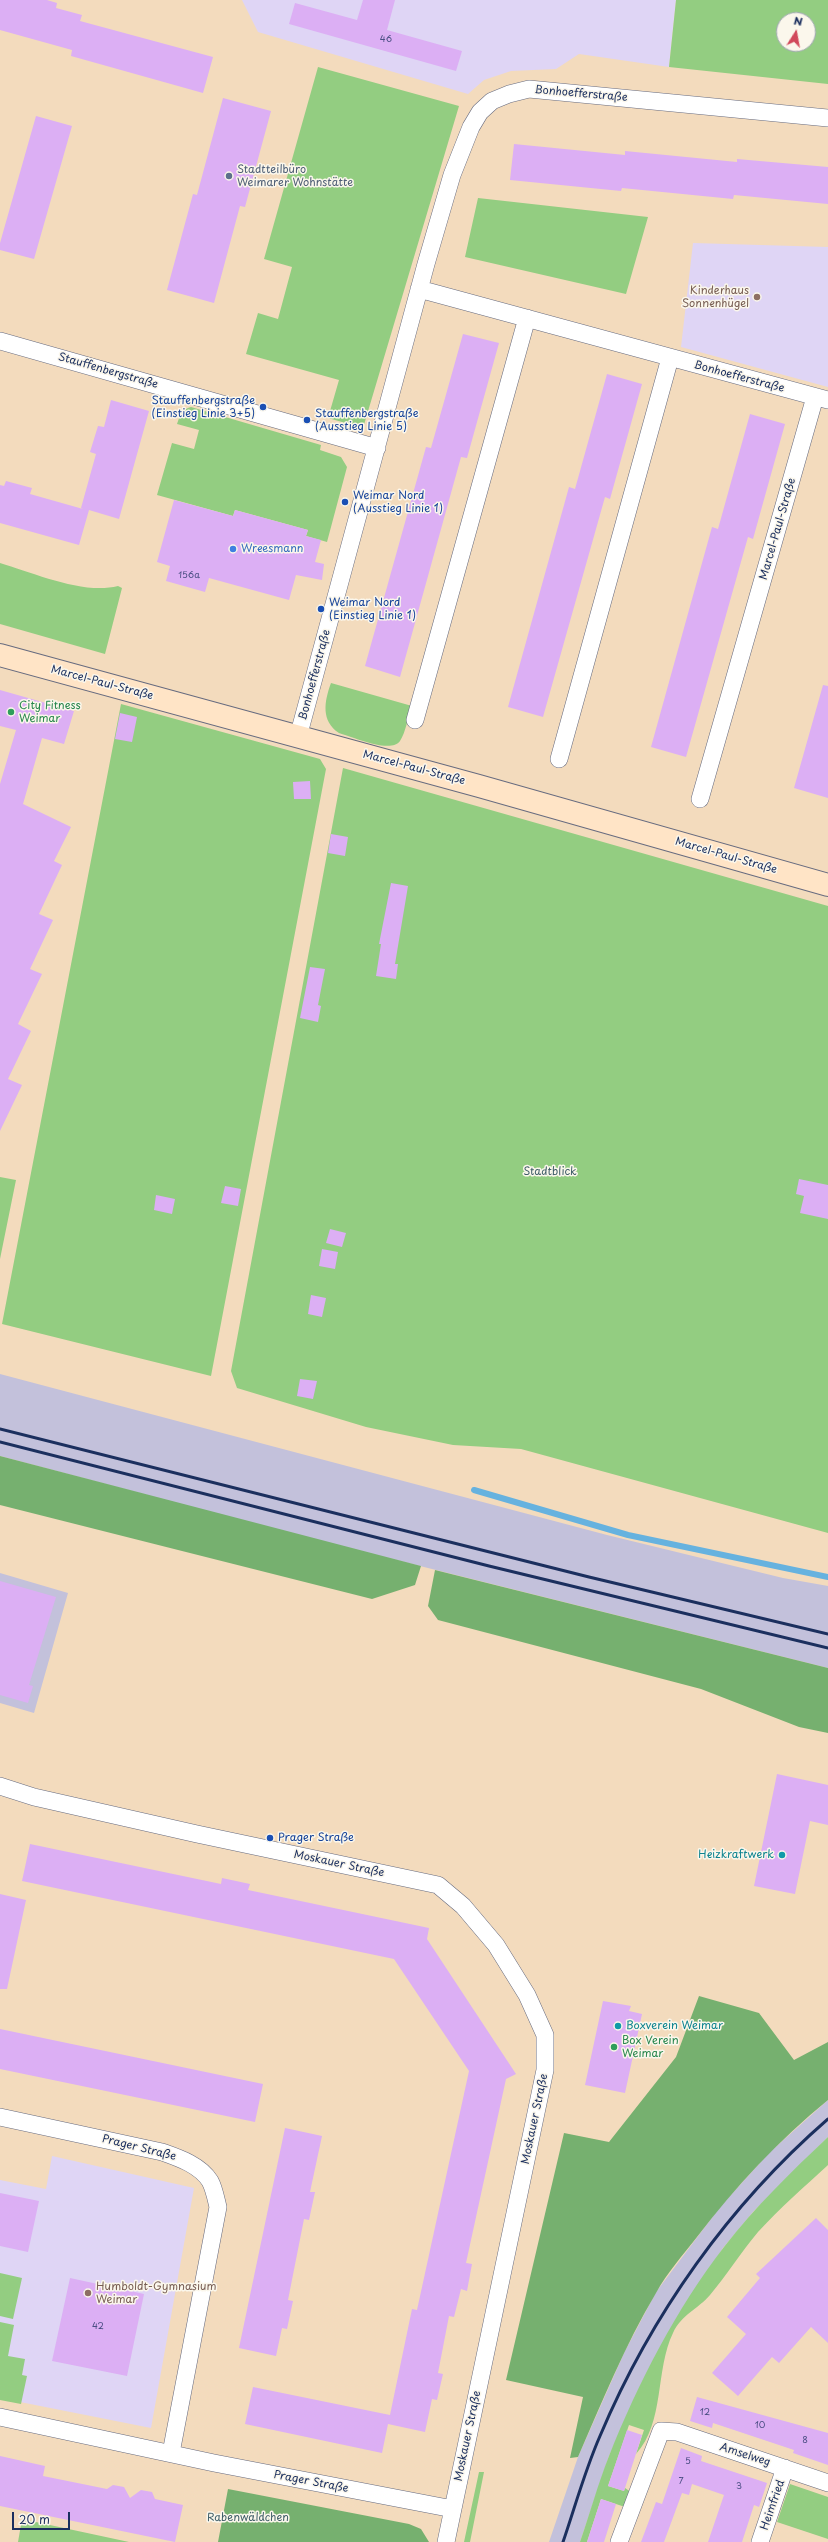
<!DOCTYPE html>
<meta charset="utf-8">
<style>
body{margin:0}
#map{position:relative;width:828px;height:2542px;overflow:hidden;background:#f3dbbd;font-family:"Playpen Sans",sans-serif}
canvas{display:block}
.north{position:absolute;left:776px;top:12px;width:40px;height:40px;box-sizing:border-box;background:#fbf7ec;border:1px solid #a1a7b3;border-radius:50%;rotate:11deg;font-size:11px;font-weight:700;line-height:16px;text-align:center;color:#1b2f5e}
.north::after{content:'';display:block;margin:auto;width:14px;height:18px;background:#d1495b;clip-path:polygon(50% 0,100% 100%,50% 72%,0 100%)}
.scale{position:absolute;left:12px;top:2512px;width:58px;height:18px;box-sizing:border-box;border:2px solid #1b2f5e;border-top:0;padding-left:5px;font-size:12px;line-height:14px;white-space:nowrap;color:#1b2f5e;-webkit-text-stroke:3px #fbf7ec;paint-order:stroke}
</style>
<div id="map">
<canvas width="828" height="2542"></canvas>
<div class="north">N</div>
<div class="scale">20 m</div>
</div>
<script>
const c = document.querySelector('canvas').getContext('2d');
c.lineJoin = 'round';
function paint(path, color) {
  c.fillStyle = color;
  c.fill(path, 'evenodd');
}
function trace(path, color, width, dash) {
  c.strokeStyle = color;
  c.lineWidth = width;
  c.lineCap = dash ? 'butt' : 'round';
  c.setLineDash(dash || []);
  c.stroke(path);
}
function write(font, color, halo, rows, align = 'center') {
  c.font = font + ' "Playpen Sans",sans-serif';
  c.lineWidth = 3;
  c.setLineDash([]);
  c.textBaseline = 'middle';
  c.strokeStyle = halo;
  c.fillStyle = color;
  for (const [text, x, y, turn = 0] of rows) {
    c.save();
    c.translate(x, y);
    c.rotate((+turn || 0) * Math.PI / 180);
    c.textAlign = isNaN(turn) ? turn : align;
    if (halo) c.strokeText(text, 0, 0);
    c.fillText(text, 0, 0);
    c.restore();
  }
}
const built = new Path2D(`
 M242 0H676L669 67 579 54 556 69 511 71 484 80 468 94 258 32Z
 M693 243 828 247V387L681 347Z
 M52 2156 194 2188 151 2428 0 2398V2180L46 2189Z`);
const industrial = new Path2D(`
 M0 1374 607 1535 783 1578 828 1586V1668L316 1540 0 1456Z
 M0 1573 68 1593 34 1713 0 1703Z
 M828 2100V2137L753 2212 723 2248 664 2342 637 2393 609 2456 580 2542H549L578 2457 624 2353 656 2292 720 2207 769 2153Z`);
const green = new Path2D(`
 M676 0H828V84L669 67ZM784 20H808V44H784Z
 M318 67 459 106 363 428 328 418 339 380 246 354 258 313 278 319 292 267 264 259Z
 M478 198 648 217 626 294 465 257Z
 M191 407 321 445 320 450 341 457 347 467 327 542 306 536 308 530 235 510 233 516 157 495 172 443 194 449 199 430 177 424C180 415 182 409 191 407Z
 M0 563C34 573 83 595 118 586L122 588 105 654 0 624Z
 M331 683 412 706C408 716 406 732 400 741 391 754 353 737 339 733 321 721 324 702 331 683Z
 M121 704 320 759 326 769 211 1376 2 1324Z
 M343 768 828 906V1533L521 1449 453 1445 366 1427 237 1388 231 1371Z
 M0 1177 16 1180 0 1259Z
 M828 2137V2165C804 2187 780 2208 758 2232 741 2252 727 2275 710 2295 698 2309 681 2315 673 2333 655 2370 665 2422 636 2454L644 2430 629 2425 608 2486 624 2491 625 2488 631 2492 625 2507 601 2499 587 2542H580C590 2513 598 2484 609 2456 638 2383 676 2309 724 2247 755 2207 791 2172 828 2137Z
 M0 2273 22 2278 13 2319 0 2316Z
 M0 2322 14 2325 8 2356 25 2359 22 2375 27 2376 21 2404 0 2400Z
 M479 2472H484L470 2542H464Z
 M790 2484 828 2497V2539L777 2522Z
 M22 2519 129 2542H18Z`);
const forest = new Path2D(`
 M0 1456 421 1566 415 1585 372 1599 0 1505Z
 M435 1570 828 1668V1733L799 1727 701 1689 438 1620 428 1606Z
 M699 1996 759 2013 794 2060 828 2042V2100C779 2140 735 2187 697 2237 683 2255 667 2273 656 2293 625 2345 602 2402 578 2457L570 2458 583 2397 506 2380 564 2133 609 2142 676 2057Z
 M228 2489 409 2524 421 2529 429 2542H218Z`);
const stream = new Path2D(`
 M474 1490 628 1535 828 1577`);
const building = new Path2D(`
 M0 0H47L57 3 56 8 82 15 80 21 213 57 203 93 71 56 72 50 0 30Z
 M363 0H395L387 30 462 51 456 71 289 24 295 3 357 20Z
 M223 98 271 111 245 207 240 206 214 303 167 290 193 194 197 195Z
 M36 116 72 126 34 259 0 250V243Z
 M514 144 625 155V151L737 162V159L828 167V204L734 195 733 199 622 188 621 191 510 180Z
 M463 334 499 343 467 458 461 457 400 677 365 666 426 447 431 448Z
 M607 374 642 384 610 499 605 497 543 717 508 707 569 487 575 489Z
 M111 400 149 411 119 519 89 510 79 545 0 523V485L4 486 6 481 32 488 30 494 83 509 81 508 96 454 90 452 98 426 104 427Z
 M750 414 785 424 753 539 748 537 686 757 651 747 712 527 718 529Z
 M174 500 233 516 235 510 308 530 306 536 321 540 315 562 324 564 322 580 296 575 289 600 209 578 205 592 166 581 170 566 157 562Z
 M823 685 828 686V798L794 788Z
 M0 690 74 711 64 744 42 738 23 804 71 827 54 861 62 865 39 914 53 920 30 969 42 974 18 1024 31 1031 8 1079 22 1085 0 1131V784L16 730 0 726Z
 M120 713 137 717 132 742 115 739Z
 M310 781 311 799H294L293 782Z
 M331 834 348 837 345 856 328 853Z
 M391 883 408 886 395 964H398L396 979 376 976 381 944H379Z
 M310 967 325 969 318 1005 321 1006 318 1022 300 1018Z
 M799 1179 828 1185V1219L800 1213 804 1196 796 1194Z
 M225 1186 241 1189 238 1206 221 1203Z
 M156 1195 175 1199 172 1214 154 1210Z
 M330 1229 346 1233 342 1247 326 1243Z
 M322 1249 338 1252 335 1269 319 1266Z
 M311 1295 326 1298 322 1317 308 1314Z
 M300 1379 317 1381 313 1399 297 1396Z
 M0 1581 56 1597 29 1685 33 1686 28 1703 0 1695Z
 M777 1774 828 1785V1825L810 1821 795 1894 754 1886Z
 M30 1844 221 1884 222 1878 250 1884 248 1890 429 1928 427 1939 516 2074 506 2079 466 2263 472 2264 467 2291 461 2289 454 2317 449 2316 438 2373 443 2374 437 2400 432 2399 425 2432 388 2424 382 2453 245 2424 253 2387 390 2415 412 2309 417 2310 469 2071 394 1959 22 1881Z
 M0 1894 26 1900 7 1989H0Z
 M603 2001 631 2006 629 2011 642 2014 625 2093 585 2085Z
 M0 2029 263 2084 255 2122 0 2069Z
 M285 2128 322 2136 310 2192H315L309 2220 304 2219 288 2300 293 2301 287 2329 282 2328 276 2356 239 2348Z
 M0 2193 39 2201 28 2252 0 2246Z
 M816 2218 828 2230V2343L811 2327 779 2363 772 2357 738 2396 712 2373 746 2334 727 2317 760 2278 756 2274Z
 M70 2278 144 2294 127 2376 52 2361Z
 M697 2397 828 2433V2465L793 2453 794 2450 713 2423 712 2428 690 2421Z
 M627 2430 642 2435 624 2491 608 2486Z
 M681 2448 702 2456 701 2461 767 2483 759 2507 754 2505 742 2542H708L724 2495 692 2484 689 2495 682 2493 664 2542H641L656 2502 662 2504Z
 M0 2456 45 2466 43 2476 107 2489 113 2485 124 2487 130 2498 141 2490 152 2492 155 2499 183 2505 175 2542 0 2506Z
 M601 2499 616 2504 604 2542H587Z`);
const street = new Path2D(`
 M419 289 828 400
 M0 341 377 448
 M415 720 527 318
 M298 737 426 264 452 175 471 127 480 112 492 101 509 94 529 89 828 118
 M559 759 670 358
 M700 799 815 397
 M0 1786 34 1797 197 1834 438 1885 463 1906 496 1945 527 1995 545 2035V2070L446 2542
 M0 2117 162 2152C179 2158 200 2165 210 2181 214 2188 216 2199 218 2207L171 2453
 M0 2417 214 2463 453 2509
 M619 2542 661 2431 677 2432 828 2483
 M760 2542 785 2468`);
const secondary = new Path2D(`
 M0 655 479 786 828 885`);
const rail = new Path2D(`
 M0 1429 589 1577 828 1634
 M0 1442 489 1566 828 1648
 M563 2542C575 2507 585 2470 600 2436 651 2315 729 2205 828 2119`);
const markers = [
 [229,176,4,"#5c6f8a"],
 [757,297,4,"#8d6e63"],
 [263,407,4,"#1a4fb4"],
 [307,420,4,"#1a4fb4"],
 [345,502,4,"#1a4fb4"],
 [233,549,4,"#3f7fe0"],
 [321,609,4,"#1a4fb4"],
 [11,712,4,"#2e9e5b"],
 [270,1838,4,"#1a4fb4"],
 [782,1855,4,"#0f9aa8"],
 [618,2026,4,"#0f9aa8"],
 [614,2047,4,"#2e9e5b"],
 [88,2293,4,"#8d6e63"]
];
const numberNames = [
 ["46",386,40],
 ["156a",189,576],
 ["42",98,2327],
 ["12",705,2413],
 ["10",760,2426],
 ["8",805,2441],
 ["5",688,2462],
 ["7",681,2482],
 ["3",739,2487]
];
const streetNames = [
 ["Bonhoefferstraße",581,94,5],
 ["Stauffenbergstraße",108,371,16],
 ["Bonhoefferstraße",739,377,15],
 ["Marcel-Paul-Straße",778,529,-74],
 ["Bonhoefferstraße",315,675,-75],
 ["Marcel-Paul-Straße",102,683,15],
 ["Marcel-Paul-Straße",414,768,15],
 ["Marcel-Paul-Straße",726,856,16],
 ["Moskauer Straße",339,1864,12],
 ["Moskauer Straße",535,2119,-78],
 ["Prager Straße",139,2148,14],
 ["Moskauer Straße",468,2436,-78],
 ["Amselweg",745,2455,18],
 ["Prager Straße",311,2482,11],
 ["Heimfried",773,2505,-71]
];
const serviceNames = [
 ["Stadtteilbüro",237,170],
 ["Weimarer Wohnstätte",237,183]
];
const educationNames = [
 ["Kinderhaus",749,291],
 ["Sonnenhügel",749,304],
 ["Humboldt-Gymnasium",96,2287,"left"],
 ["Weimar",96,2300,"left"]
];
const transitNames = [
 ["Stauffenbergstraße",255,401,"right"],
 ["(Einstieg Linie 3+5)",255,414,"right"],
 ["Stauffenbergstraße",315,414],
 ["(Ausstieg Linie 5)",315,427],
 ["Weimar Nord",353,496],
 ["(Ausstieg Linie 1)",353,509],
 ["Weimar Nord",329,603],
 ["(Einstieg Linie 1)",329,616],
 ["Prager Straße",278,1838]
];
const shopNames = [
 ["Wreesmann",241,549]
];
const leisureNames = [
 ["City Fitness",19,706],
 ["Weimar",19,719],
 ["Box Verein",622,2041],
 ["Weimar",622,2054]
];
const parkNames = [
 ["Stadtblick",550,1172],
 ["Rabenwäldchen",248,2518]
];
const cultureNames = [
 ["Heizkraftwerk",774,1855],
 ["Boxverein Weimar",626,2026,"left"]
];
paint(built, '#dfd5f5');
paint(industrial, '#c3c1db');
paint(green, '#93cd81');
paint(forest, '#76b06f');
trace(stream, '#66b2df', 6);
paint(building, '#dcaff4');
trace(street, '#676b7f', 18);
trace(secondary, '#676b7f', 24);
trace(street, '#fff', 17);
trace(secondary, '#ffe4c6', 22);
trace(rail, '#1b2f5e', 3);
for (const [x, y, r, color] of markers) {
  const dot = new Path2D();
  dot.arc(x, y, r, 0, 2 * Math.PI);
  c.fillStyle = color;
  c.fill(dot);
  trace(dot, '#fbf7ec', 1.5);
}
write('9px', '#4b4f84', null, numberNames);
write('11px', '#1b2f5e', '#fbf7ec', streetNames);
write('11px', '#4e5e75', '#fbf7ec', serviceNames, 'left');
write('11px', '#785e54', '#fbf7ec', educationNames, 'right');
write('11px', '#164399', '#fbf7ec', transitNames, 'left');
write('11px', '#366cbe', '#fbf7ec', shopNames, 'left');
write('11px', '#27864d', '#fbf7ec', leisureNames, 'left');
write('11px', '#3f5e68', '#fbf7ec', parkNames);
write('11px', '#0d838f', '#fbf7ec', cultureNames, 'right');
</script>
